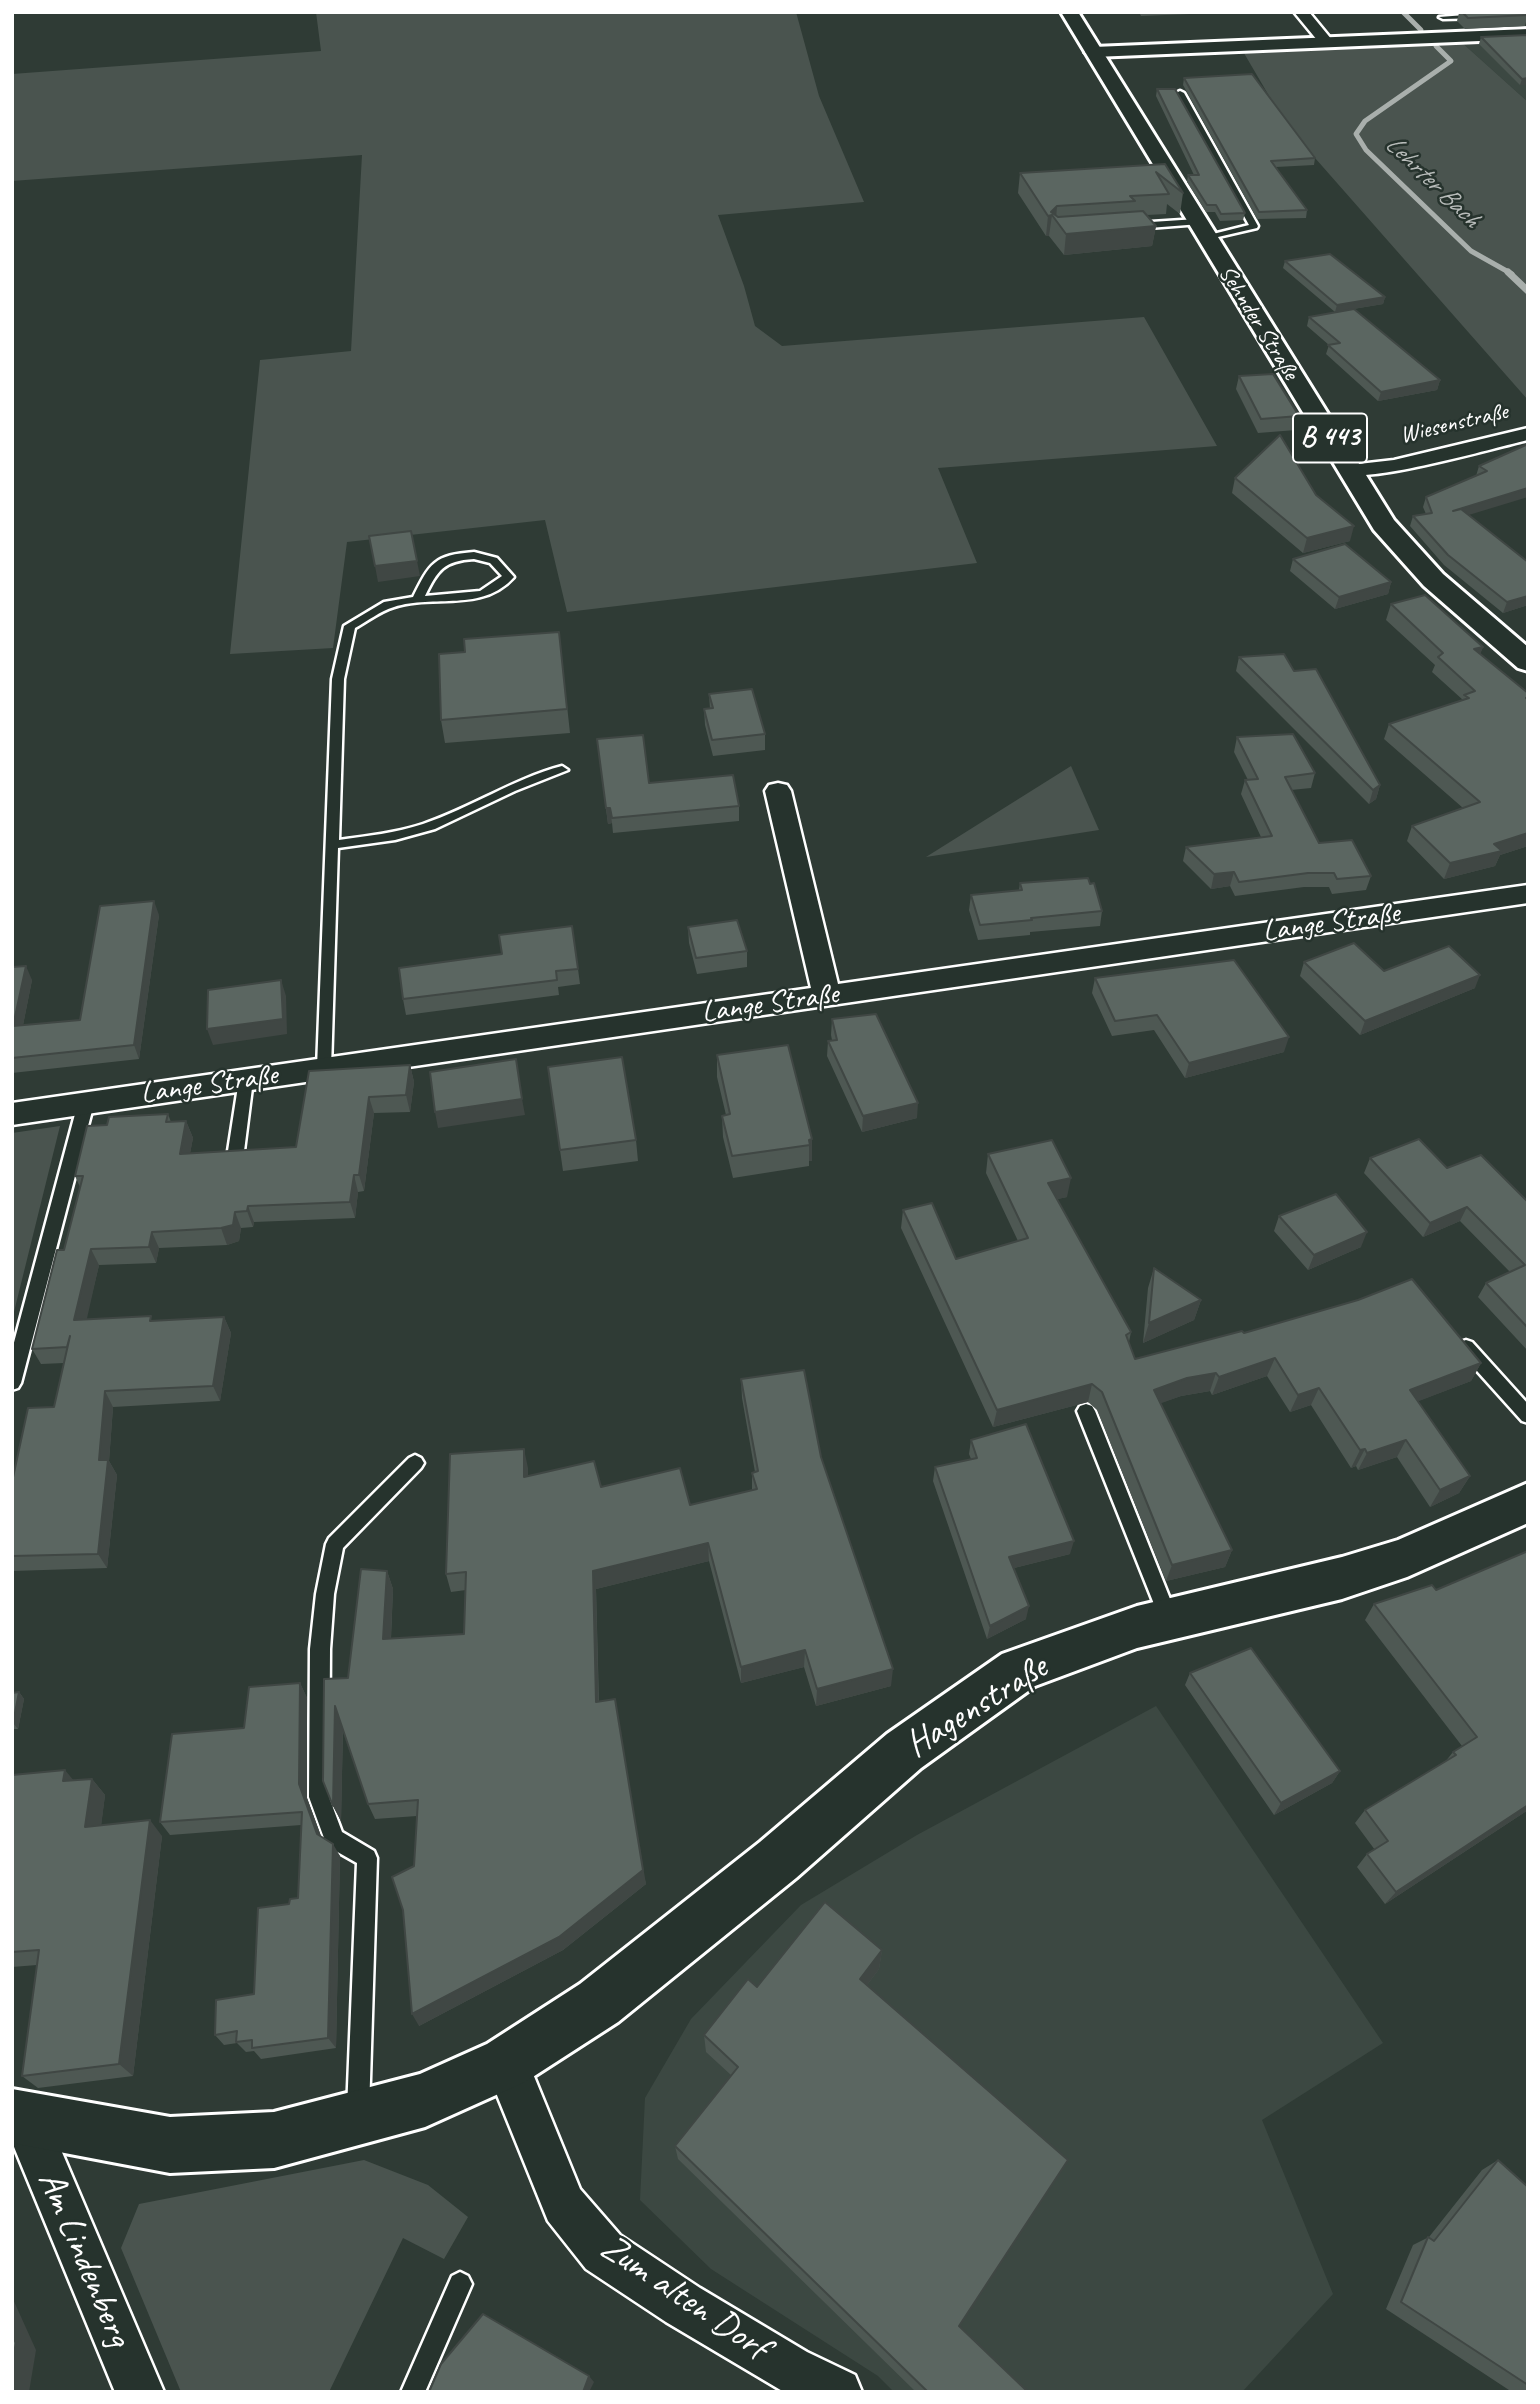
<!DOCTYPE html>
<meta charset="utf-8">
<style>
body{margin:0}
#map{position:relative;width:1540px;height:2404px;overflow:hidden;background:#2f3b35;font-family:Caveat,sans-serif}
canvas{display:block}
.frame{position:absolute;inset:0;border:14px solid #fff;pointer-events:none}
</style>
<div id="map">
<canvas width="1540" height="2404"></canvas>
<div class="frame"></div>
</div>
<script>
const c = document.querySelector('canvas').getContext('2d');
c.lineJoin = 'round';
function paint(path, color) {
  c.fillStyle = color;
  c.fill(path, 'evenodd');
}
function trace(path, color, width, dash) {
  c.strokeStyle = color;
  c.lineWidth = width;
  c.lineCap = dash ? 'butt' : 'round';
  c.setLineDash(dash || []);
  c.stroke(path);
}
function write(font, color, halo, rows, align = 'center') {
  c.font = font + ' Caveat,sans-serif';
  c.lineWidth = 5;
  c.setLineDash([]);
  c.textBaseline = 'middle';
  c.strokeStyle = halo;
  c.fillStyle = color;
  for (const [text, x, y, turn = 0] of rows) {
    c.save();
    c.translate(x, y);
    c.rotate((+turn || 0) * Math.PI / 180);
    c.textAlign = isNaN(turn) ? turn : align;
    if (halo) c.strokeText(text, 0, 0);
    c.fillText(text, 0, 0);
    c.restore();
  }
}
const built = new Path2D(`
 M1459 40H1528V102Z
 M1156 1706 1383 2043 1262 2120 1333 2294 1242 2392H894L878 2376 711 2269 640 2200 645 2098 691 2019 801 1905 917 1835Z`);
const green = new Path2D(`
 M316 12H796L819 96 864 202 718 215 744 286 755 326 782 346 1144 317 1217 446 938 468 977 563 567 612 545 520 347 542 333 648 230 654 260 360 351 351 362 155 12 181V74L321 51Z
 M1459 40 1528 102V400L1286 125 1241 48Z
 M1071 766 1099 830 926 857Z
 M60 1126 12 1320V1133Z
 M364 2160 428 2185 468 2217 444 2259 403 2238 329 2392H181L121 2248 139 2204Z`);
const streamFar1 = new Path2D(`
 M1403 12 1421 30
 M1436 46 1451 61 1365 121 1356 134 1366 150 1471 251 1512 274`);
const stream = new Path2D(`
 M1508 272 1528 291`);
const lane = new Path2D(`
 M1479 14 1482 18 1443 19 1439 17Z
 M1180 91 1184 93 1258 226 1257 228 1205 240 1201 237 1249 225 1176 93Z
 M1197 219 1201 222 1200 224 1136 229 1132 226 1136 223Z
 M474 552 497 558 514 577C482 613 434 594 394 607 380 611 368 621 355 628L344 679 339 840C367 836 396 833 423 824 471 808 513 779 562 766L568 770 515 791 435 829 395 840 338 848 331 1068 324 1073 317 1068 332 679 344 626 384 602 413 597C430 563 434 555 474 552ZM474 559 490 563 502 576 480 591 425 596C438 570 443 561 474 559Z
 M246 1075 253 1080 244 1151 236 1157 228 1151 239 1080Z
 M86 1097 94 1103 21 1383 18 1388 12 1390V1350L78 1103Z
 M1466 1340 1472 1342 1528 1404V1423L1522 1421 1460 1352 1458 1347 1460 1342Z
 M1086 1404 1092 1406 1095 1411 1178 1619 1176 1625 1169 1628 1162 1625 1160 1619 1077 1411 1080 1406Z
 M415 1455 421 1458 424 1463 421 1468 343 1548 334 1594 330 1649 329 1797 342 1832 374 1851 377 1858 369 2111 366 2119 358 2122 350 2119 347 2111 357 1863 327 1846 309 1797 310 1649 316 1594 326 1544 329 1538 409 1458Z
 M460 2272 468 2276 472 2284 425 2392H401L452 2276Z`);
const street = new Path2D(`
 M1294 12H1309L1332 40V46H1322Z
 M1528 428V440C1501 446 1352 489 1340 471L1350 465 1394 460Z
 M778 783 787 785 791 791 838 984 1528 885V903L12 1125V1103L811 988 765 791 769 785Z
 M506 2041 522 2047 580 2189 620 2235 700 2288 807 2352 855 2375 862 2392H784L666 2322 586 2269 548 2221 484 2063 490 2047Z
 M25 2097 41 2103 164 2392H115L12 2142V2102Z`);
const secondary = new Path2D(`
 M1528 29V39L1094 57 1085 52 1094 47Z
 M1528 1483V1523L1407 1577 1342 1599 1137 1648 1035 1686 921 1768 796 1878 618 2022 525 2082 425 2127 274 2168 170 2173 12 2143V2089L170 2117 274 2112 420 2074 487 2044 580 1984 760 1842 887 1734 1002 1654 1137 1606 1342 1557 1398 1540Z`);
const primary = new Path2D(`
 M1061 12H1078L1394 520 1443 574 1528 647V671L1518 668 1424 586 1374 530Z`);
const wall = new Path2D(`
 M1139 12H1238L1141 16Z
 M1452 12H1528V22H1526L1525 26 1465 29 1457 21 1459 13 1453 14Z
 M1528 35V85H1520L1479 44 1481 37Z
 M1184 78 1315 158 1314 165 1276 167 1307 210 1306 218 1257 219 1183 85Z
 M1157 89 1245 213 1243 220 1220 221 1215 212H1206L1187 182 1188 175H1194L1156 96Z
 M1165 164 1183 193 1180 214 1167 204 1166 214 1147 215 1156 226 1152 246 1064 255 1049 236H1046L1018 193 1020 173Z
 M1285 261 1385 297 1383 304 1335 312 1283 268Z
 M1309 317 1440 380 1437 390 1378 401 1326 354 1329 345 1307 326Z
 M1239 376 1299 416 1296 430 1258 433 1236 389Z
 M1528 444 1468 515 1528 562V605L1503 613 1444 565 1410 526 1413 516 1426 514 1423 507 1426 497 1476 476 1479 466Z
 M1235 478 1316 495 1350 541 1303 553 1232 493Z
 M1293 559 1391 582 1388 594 1335 609 1290 571Z
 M1391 604 1483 647 1480 654 1528 693V846L1500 855 1495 866 1444 879 1407 841 1412 826 1463 808 1384 739 1389 724 1463 700 1432 672 1435 665 1386 620Z
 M559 632 570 733 445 743 441 720Z
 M1239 657 1380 785 1376 799 1369 804 1236 671Z
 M709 694 765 734V750L713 756 705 725 704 709H710Z
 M1237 737 1315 773 1311 788 1291 790 1319 843 1371 876 1366 890 1332 894 1329 887H1304L1235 896 1230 886 1211 889 1183 861 1186 847 1261 837 1241 794 1245 780H1248L1234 752Z
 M597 739 649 783 739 806V821L613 833 612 823 608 824Z
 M1020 883 1090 884 1102 911 1100 926 1030 932V935L978 940 969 910 971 895 1019 890Z
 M159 915 139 1059 12 1073V967L32 980 23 1025 80 1020Z
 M688 927 747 951V967L697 974 689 943Z
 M1304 962 1384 971 1475 988 1360 1035 1300 976Z
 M399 968 578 969 580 984 558 987 559 995 406 1015 403 999Z
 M1095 978 1284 1052 1185 1078 1154 1030 1112 1036 1092 993Z
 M832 1019 917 1118 862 1132 827 1056 828 1041 832 1040 831 1035Z
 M717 1055 812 1139V1161H809V1166L733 1178 723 1137 722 1116 726 1115 717 1077Z
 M410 1065 414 1082 410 1112 374 1113 364 1191 358 1192 355 1218 254 1222 253 1227 241 1228 239 1241 227 1245 159 1248 156 1263 99 1265 86 1319 153 1321 224 1317 231 1333 220 1401 113 1407 109 1461 117 1475 107 1568 12 1571V1482L54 1407 64 1363 41 1364 32 1349 64 1250 80 1187 75 1176 107 1125 168 1114 171 1122 186 1121 193 1138 190 1153 296 1147Z
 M548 1067 636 1140 638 1161 563 1171Z
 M988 1154 1067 1197 1057 1199 1131 1332 1129 1342 1135 1359 1244 1333 1481 1363 1471 1381 1418 1401 1470 1476 1459 1493 1430 1507 1397 1457 1358 1470 1356 1466 1351 1468 1311 1405 1290 1412 1267 1376 1212 1395 1210 1391 1181 1396 1160 1403 1232 1550 1225 1567 1166 1581 1097 1410 1088 1402 993 1427 901 1228 903 1210 956 1259 1018 1241 986 1173Z
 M1370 1158 1447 1168 1528 1202V1351L1478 1297 1486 1283 1510 1272 1460 1221 1423 1237 1364 1173Z
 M1279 1216 1361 1247 1308 1270 1274 1231Z
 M1154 1268 1201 1300 1194 1320 1143 1343 1148 1288Z
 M741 1379 821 1457 891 1686 816 1706 804 1667 741 1683 709 1561 596 1589 599 1702 646 1884 563 1950 419 2026 414 1866 417 1816 375 1819 368 1804 343 1729 341 1821 333 1806 348 1678 387 1571 393 1589 391 1639 464 1634 466 1590 451 1592 446 1574 528 1468V1476L601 1487 690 1505 752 1490V1473L755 1472 742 1398Z
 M971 1440 1070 1554 1014 1568 1026 1619 987 1639 933 1481 935 1467 971 1459 969 1454Z
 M1528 1551V1810L1385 1904 1357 1867 1367 1854 1375 1850 1355 1823 1365 1810 1445 1762 1453 1752 1462 1746 1365 1620 1374 1604 1436 1590Z
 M1190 1673 1340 1771 1332 1783 1274 1815 1185 1685Z
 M300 1683 307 1698V1798L321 1836 340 1856 336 2048 261 2059 254 2051 246 2052 237 2043 224 2045 215 2035 254 1994 289 1904 298 1898 301 1825 170 1835 160 1822 244 1728Z
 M19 1692 24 1699 18 1729H12V1693Z
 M12 1775 74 1780 92 1779 105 1795 101 1825 162 1836 133 2076 38 2088 22 2076 37 1965 12 1967Z
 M882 1950 879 1969 867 1985 959 2326 1028 2392H916L678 2159 675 2146 731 2075 706 2052 704 2035 757 1987Z
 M1498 2160 1528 2187V2392H1512L1386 2309 1413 2245 1429 2237 1482 2170Z`);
const shadedWall = new Path2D(`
 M1528 78V85H1520L1522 79Z
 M1057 206 1056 220 1052 215 1049 236H1046L1048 216 1051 212Z
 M1156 226 1152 246 1064 255 1066 234Z
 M1385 297 1383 304 1335 312 1337 305Z
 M1440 380 1437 390 1378 401 1381 392Z
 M1528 488V497L1449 521 1453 511Z
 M1354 526 1350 541 1303 553 1307 538Z
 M417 561 420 576 378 582 375 566Z
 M1391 582 1388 594 1335 609 1339 597Z
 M1528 596V605L1503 613 1507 602Z
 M1483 647 1477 662 1474 649Z
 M1380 785 1376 799 1369 804 1373 790Z
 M606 808H610L612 823 608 824Z
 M1528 833V846L1500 855 1495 866 1444 879 1450 863 1494 844Z
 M1234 872 1230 886 1211 889 1214 874Z
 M154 901 159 915 139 1059 134 1045Z
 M26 966 32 980 20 1040 13 1026Z
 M1480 975 1475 988 1360 1035 1365 1021Z
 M281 980 286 996 287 1034 213 1045 207 1029Z
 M1289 1037 1284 1052 1185 1078 1189 1063Z
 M410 1065 414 1082 410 1112 406 1095Z
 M369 1097 374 1113 364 1191 359 1175Z
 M522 1099 525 1115 438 1128 435 1112Z
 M918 1103 917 1118 862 1132 863 1116Z
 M186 1121 193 1138 187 1170 180 1154Z
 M812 1139V1161H809V1140Z
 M354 1175 358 1192 355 1218 350 1202Z
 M1071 1178 1067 1197 1045 1202 1048 1183Z
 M248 1206 254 1222 253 1227 247 1211Z
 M1467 1207 1460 1221 1423 1237 1430 1223Z
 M235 1212 241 1228 239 1241 227 1245 221 1228Z
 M152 1232 159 1248 156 1263 149 1247Z
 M1367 1232 1361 1247 1308 1270 1314 1255Z
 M91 1249 99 1265 83 1336 74 1320Z
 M1201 1300 1194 1320 1143 1343 1149 1323Z
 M224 1317 231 1333 220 1401 213 1386Z
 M1275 1358 1267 1376 1212 1395 1219 1377Z
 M1481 1363 1471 1381 1401 1408 1410 1390Z
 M1216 1373 1210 1391 1181 1396 1148 1408 1154 1390 1187 1378Z
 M1092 1384 1088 1402 993 1427 997 1410Z
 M1319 1388 1311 1405 1290 1412 1298 1395Z
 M105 1391 113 1407 109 1461 117 1475 107 1568 98 1554 99 1460Z
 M1406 1440 1397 1457 1358 1470 1367 1453Z
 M524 1449 528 1468V1495L524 1477Z
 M1365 1449 1356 1466 1351 1468 1360 1450Z
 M1470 1476 1459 1493 1430 1507 1440 1490Z
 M1074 1541 1070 1554 1006 1570 1009 1557Z
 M708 1543 709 1561 596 1589 599 1719 596 1702 593 1571Z
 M1232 1550 1225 1567 1166 1581 1172 1565Z
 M387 1571 393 1589 390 1656 383 1639Z
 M1029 1606 1026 1619 987 1639 990 1626Z
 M805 1650 804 1667 741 1683V1667Z
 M893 1669 891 1686 816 1706 817 1689Z
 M300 1683 307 1698V1798L325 1847 317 1834 299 1784Z
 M19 1692 24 1699 18 1729 13 1723Z
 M615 1699 646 1884 563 1950 419 2026 412 2014Z
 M335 1706 343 1723 341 1821 333 1806Z
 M65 1770 79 1787 63 1781Z
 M1340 1771 1332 1783 1274 1815 1281 1803Z
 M92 1779 105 1795 99 1843 85 1827Z
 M1528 1805V1810L1385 1904 1396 1892Z
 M150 1820 162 1836 133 2076 119 2064Z
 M333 1844 340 1856 336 2048 328 2038Z
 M882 1950 879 1969 858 1997 860 1979Z
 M12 2297 36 2350 29 2392H12Z
 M589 2376 594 2382 589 2392H583Z`);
const building = new Path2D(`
 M1462 12H1525L1528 15 1468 18Z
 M1528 35V78L1522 79 1481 37Z
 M1252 74 1315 158 1271 161 1307 210 1259 212 1184 78Z
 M1157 89H1175L1245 213 1221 214 1216 205H1207L1188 175H1199Z
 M1165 164 1183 193 1156 172 1169 194 1130 196 1135 201 1057 206 1051 212 1058 217 1143 211 1156 226 1066 234 1052 215 1048 216 1020 173Z
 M1330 254 1385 297 1337 305 1285 261Z
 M1354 309 1440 380 1381 392 1328 345 1340 343 1309 317Z
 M1273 374 1299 416 1261 419 1239 376Z
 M1280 435 1316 495 1354 526 1307 538 1235 478Z
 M1528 444V488L1453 511 1461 509 1528 562V596L1507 602 1448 555 1413 516 1432 513 1426 497 1487 471 1479 466Z
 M411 531 417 561 375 566 369 536Z
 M1345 544 1391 582 1339 597 1293 559Z
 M1425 595 1483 647 1474 649 1528 693V697L1526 698 1528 700V833L1494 844 1502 851 1450 863 1412 826 1480 802 1389 724 1469 698 1464 695 1475 691 1438 657 1443 653 1391 604Z
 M559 632 567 709 441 720 439 654 465 652 464 639Z
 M1284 654 1294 671 1316 669 1380 785 1373 790 1239 657Z
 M752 689 765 734 712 740 704 709 713 708 709 694Z
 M1293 734 1315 773 1285 777 1319 843 1352 840 1371 876 1337 879 1334 873H1308L1239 882 1234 872 1214 874 1186 847 1272 836 1245 780 1258 779 1237 737Z
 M643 735 649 783 733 775 739 806 612 818 610 808H606L597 739Z
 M1088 878 1090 884 1094 883 1102 911 1031 918 1032 920 980 925 971 895 1022 890 1020 883Z
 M154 901 134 1045 12 1058V967L26 966 13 1026 80 1020 100 906Z
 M737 920 747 951 696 958 688 927Z
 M572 926 578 969 556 971 557 980 403 999 399 968 502 954 499 935Z
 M1354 943 1384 971 1449 946 1480 975 1365 1021 1304 962Z
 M1234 960 1289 1037 1189 1063 1157 1015 1115 1021 1095 978Z
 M281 980 283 1019 207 1029 208 990Z
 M876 1014 918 1103 863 1116 828 1041 837 1040 832 1019Z
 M788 1045 812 1139 809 1140 810 1145 732 1156 722 1116 730 1114 717 1055Z
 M622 1057 636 1140 560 1150 548 1067Z
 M516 1059 522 1099 435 1112 430 1072Z
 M410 1065 406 1095 369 1097 359 1175H354L350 1202 248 1206 247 1211 235 1212 233 1225 221 1228 152 1232 149 1247 91 1249 74 1320 151 1316 150 1321 224 1317 213 1386 105 1391 99 1460H108L98 1554 12 1556V1482L28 1408 54 1407 70 1336 67 1347 32 1349 57 1250H64L83 1176H75L87 1126 107 1125 109 1117 168 1114 166 1122 186 1121 180 1154 296 1147 309 1071Z
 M1419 1139 1447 1168 1481 1155 1528 1202V1328L1486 1283 1525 1265 1467 1207 1430 1223 1370 1158Z
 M1052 1140 1071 1178 1048 1183 1131 1332 1126 1335 1135 1359 1242 1331 1244 1333 1358 1300 1412 1279 1481 1363 1410 1390 1470 1476 1440 1490 1406 1440 1367 1453 1365 1449 1360 1450 1319 1388 1298 1395 1275 1358 1219 1377 1216 1373 1187 1378 1154 1390 1232 1550 1172 1565 1102 1392 1092 1384 997 1410 903 1210 932 1203 956 1259 1028 1238 988 1154Z
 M1336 1194 1367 1232 1314 1255 1279 1216Z
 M1154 1268 1201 1300 1149 1323Z
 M804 1370 821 1457 893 1669 817 1689 805 1650 741 1667 708 1543 593 1571 596 1702 615 1699 643 1870 559 1937 412 2014 403 1910 392 1877 414 1866 418 1800 368 1804 335 1706 333 1806 323 1781 324 1679 348 1678 361 1569 387 1571 383 1639 464 1634 466 1572 446 1574 450 1454 524 1449V1477L594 1461 601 1487 680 1468 690 1505 757 1489 752 1473 758 1471 741 1379Z
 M1026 1424 1074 1541 1009 1557 1029 1606 990 1626 935 1467 977 1458 971 1440Z
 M1528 1551V1805L1396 1892 1367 1854 1388 1841 1365 1810 1456 1755 1453 1752 1477 1737 1374 1604 1432 1585 1436 1590Z
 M1251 1648 1340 1771 1281 1803 1190 1673Z
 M300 1683 299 1784 317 1834 333 1844 328 2038 252 2048V2040L236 2042 237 2031 215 2035 216 2000 254 1994 258 1908 289 1904 290 1899 298 1898 302 1812 160 1822 172 1734 244 1728 249 1687Z
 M19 1692 13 1723H12V1693Z
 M65 1770 63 1781 92 1779 85 1827 150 1820 119 2064 22 2076 39 1950 12 1952V1775Z
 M825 1902 882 1950 860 1979 1068 2160 959 2326 1028 2392H928L675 2146 738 2067 704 2035 748 1979 757 1987Z
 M1498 2160 1528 2187V2385L1401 2302 1428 2237 1434 2241Z
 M483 2314 589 2376 583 2392H429L441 2364Z
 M12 2335 16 2343 12 2362Z`);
const farStreetnames = [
 ["Sehnder Straße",1258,323,58],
 ["Wiesenstraße",1454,424,-13]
];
const farWaternames = [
 ["Lehrter Bach",1432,182,44]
];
const shields = [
 [1330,438,74]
];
const shieldNames = [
 ["B 443",1330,438]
];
const streetNames = [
 ["Lange Straße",1331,923,-8],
 ["Lange Straße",770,1004,-8],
 ["Lange Straße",209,1085,-8]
];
const nearStreetnames = [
 ["Hagenstraße",977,1707,-32],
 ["Am Lindenberg",84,2259,67],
 ["Zum alten Dorf",684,2298,34]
];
paint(built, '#3c4842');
paint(green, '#4a544f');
trace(streamFar1, '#a9afac', 5);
trace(stream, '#a9afac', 7);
trace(lane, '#fff', 5);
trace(street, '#fff', 5);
trace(secondary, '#fff', 6);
trace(primary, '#fff', 6);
paint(lane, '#26332d');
paint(street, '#26332d');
paint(secondary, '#26332d');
paint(primary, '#26332d');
paint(wall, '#4e5853');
paint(shadedWall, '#404744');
paint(building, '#5b6661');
trace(building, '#404744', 2);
write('24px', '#fff', '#26332d', farStreetnames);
write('italic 26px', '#b8bcba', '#26332d', farWaternames);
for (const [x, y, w] of shields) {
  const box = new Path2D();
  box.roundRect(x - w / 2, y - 24.5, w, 49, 5);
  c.fillStyle = '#26332d';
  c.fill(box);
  trace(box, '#fff', 2);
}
write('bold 28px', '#fff', null, shieldNames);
write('30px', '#fff', '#26332d', streetNames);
write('37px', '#fff', '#26332d', nearStreetnames);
</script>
